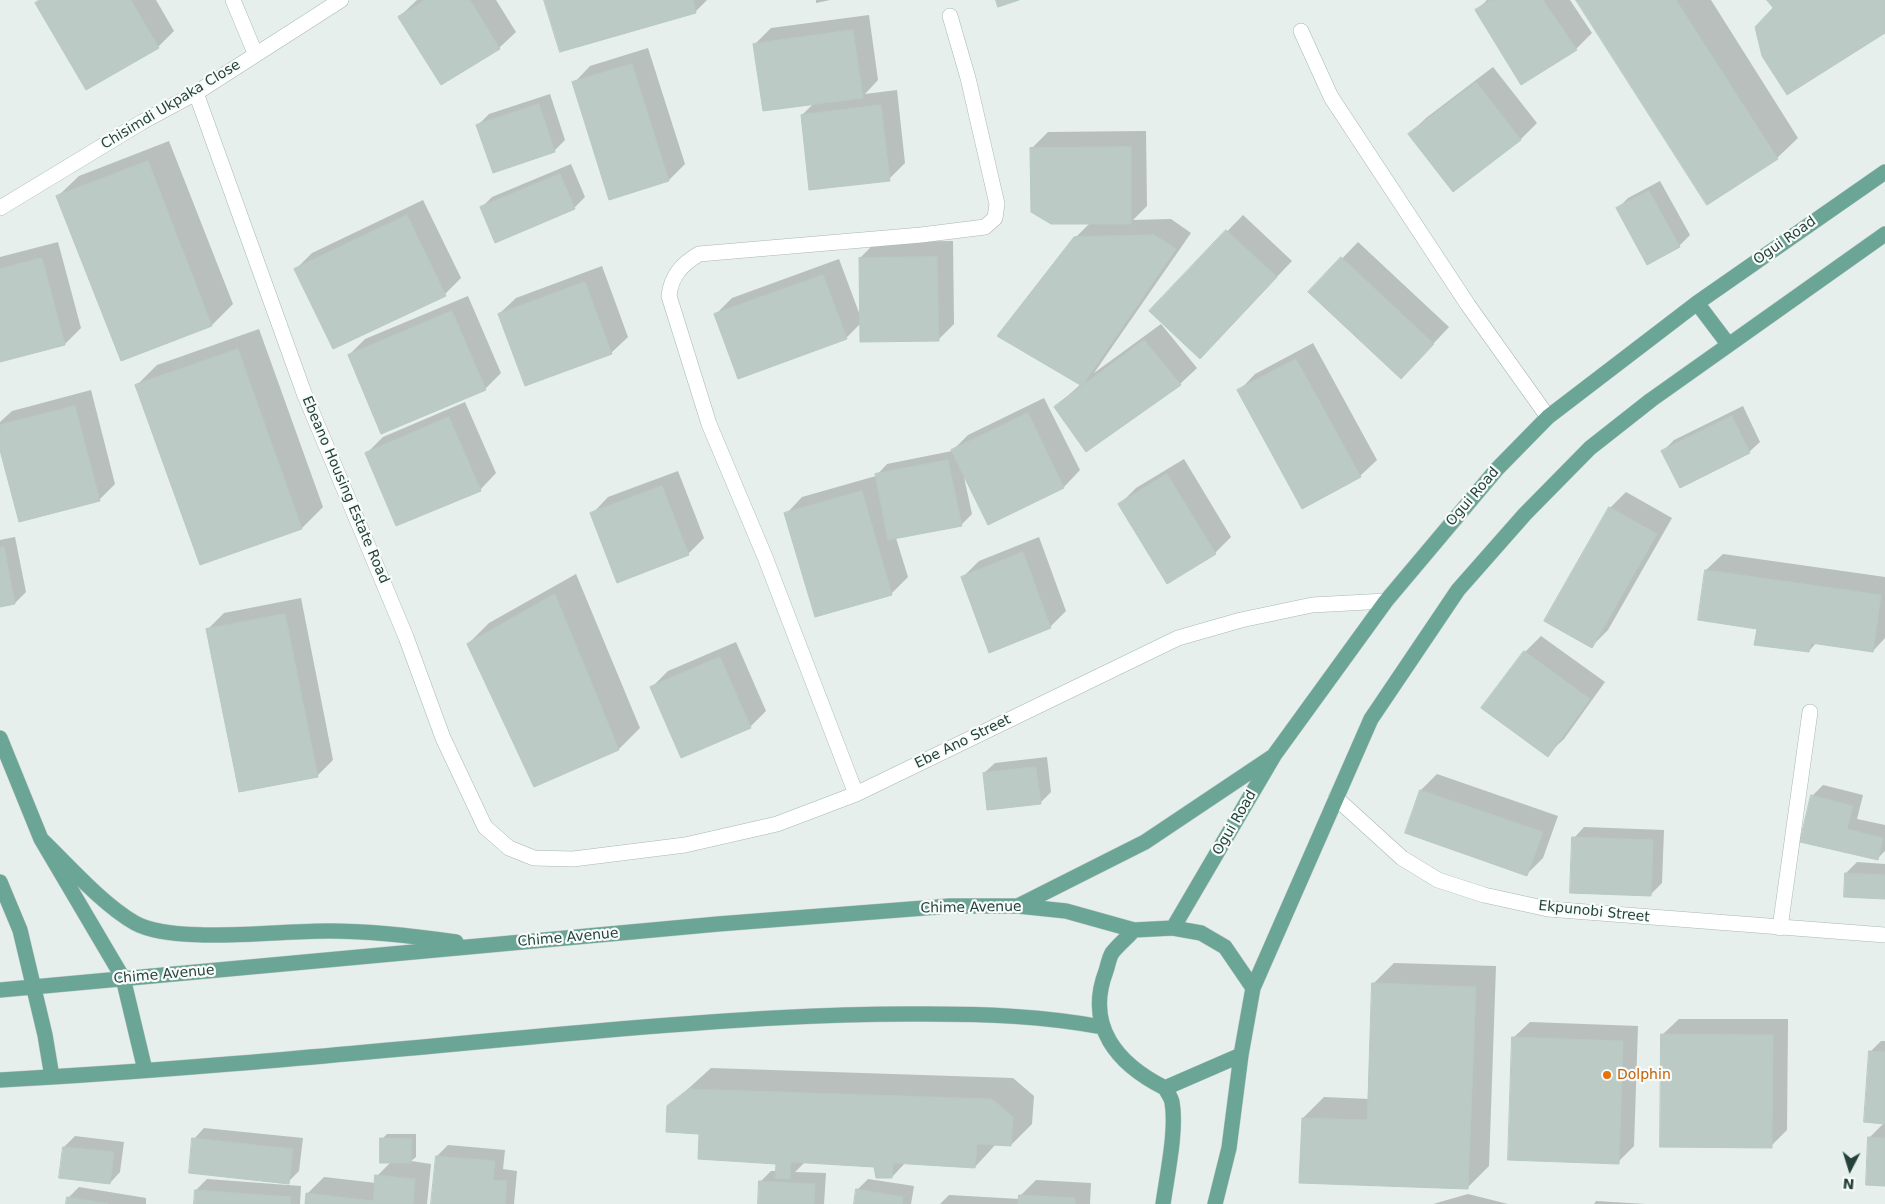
<!DOCTYPE html>
<style>
body{margin:0}
#map{position:relative;width:1885px;height:1204px;overflow:hidden;background:#e6efeb;font-family:"DejaVu Sans",sans-serif}
canvas{display:block}
.north{position:absolute;left:1825px;top:1144px;width:50px;height:50px;-webkit-text-stroke:4px #f7fbf9;paint-order:stroke;rotate:185deg;font-size:14px;font-weight:700;line-height:20px;text-align:center;color:#24423a}
.north::after{content:'';display:block;margin:auto;width:18px;height:22px;background:#24423a;clip-path:polygon(50% 0,100% 100%,50% 72%,0 100%)}
</style>
<div id="map">
<canvas width="1885" height="1204"></canvas>
<div class="north">N</div>
</div>
<script>
const c = document.querySelector('canvas').getContext('2d');
c.lineJoin = 'round';
function paint(path, color) {
  c.fillStyle = color;
  c.fill(path, 'evenodd');
}
function trace(path, color, width, dash) {
  c.strokeStyle = color;
  c.lineWidth = width;
  c.lineCap = dash ? 'butt' : 'round';
  c.setLineDash(dash || []);
  c.stroke(path);
}
function write(font, color, halo, rows, align = 'center') {
  c.font = font + ' "DejaVu Sans",sans-serif';
  c.lineWidth = 4.5;
  c.setLineDash([]);
  c.textBaseline = 'middle';
  c.strokeStyle = halo;
  c.fillStyle = color;
  for (const [text, x, y, turn = 0] of rows) {
    c.save();
    c.translate(x, y);
    c.rotate((+turn || 0) * Math.PI / 180);
    c.textAlign = isNaN(turn) ? turn : align;
    if (halo) c.strokeText(text, 0, 0);
    c.fillText(text, 0, 0);
    c.restore();
  }
}
const shadow = new Path2D(`
 M40 0H156L174 31 158 47 37 3Z
 M417 0H496L516 32 499 48 441 83 399 17Z
 M546 0H707L696 11 560 50Z
 M816 0H830L816 3Z
 M1487 0H1570L1592 33 1576 49 1477 10Z
 M1577 0H1711L1798 138 1777 158Z
 M869 15 878 80 865 94 897 90 905 163 889 179 802 115 814 103 755 44 771 28Z
 M648 48 685 164 669 180 574 83 590 66Z
 M1493 67 1537 123 1521 139 1410 134 1426 118Z
 M550 94 565 140 554 151 478 125 489 114Z
 M1146 131 1147 206 1133 220 1171 219 1191 233 1094 373 1161 324 1197 368 1180 384 1086 450 1055 407 1081 384 1075 238 1090 223 1032 148 1048 132Z
 M169 141 233 304 212 325 121 360 58 196 79 176Z
 M571 164 585 197 574 208 482 207 492 197Z
 M1660 181 1690 235 1679 246 1618 208 1628 198Z
 M423 200 461 278 445 294 296 269 312 253Z
 M1243 215 1292 261 1216 341 1151 310Z
 M953 241 954 324 938 340 861 323 846 338 716 314 732 298 839 259 861 318 860 258 876 242Z
 M58 242 81 328 65 344 0 361V257Z
 M1358 242 1449 327 1417 361 1310 292Z
 M602 266 628 337 611 353 499 314 516 298Z
 M468 296 501 373 485 389 349 355 365 339Z
 M259 329 323 507 302 528 201 564 136 386 157 365Z
 M1313 343 1377 460 1360 476 1239 391 1255 374Z
 M91 390 115 484 99 500 0 445V422L12 411Z
 M1044 398 1080 470 1064 487 988 524 964 477 972 514 961 525 896 538 908 577 891 594 786 514 802 497 876 476 887 464 952 451 968 435Z
 M465 402 496 473 480 490 367 453 383 437Z
 M1743 406 1760 442 1749 452 1663 451 1674 440Z
 M1184 459 1231 537 1215 553 1120 504 1136 488Z
 M678 471 704 538 688 554 592 514 608 497Z
 M1626 492 1672 518 1608 630 1592 646 1610 508Z
 M15 537 26 592 15 603 0 606V540Z
 M1039 537 1066 611 1050 627 963 577 979 561Z
 M1723 554 1885 577V638L1873 651 1817 642 1809 651 1758 628 1706 570Z
 M576 574 640 728 619 749 468 644 489 623Z
 M301 598 333 760 317 776 208 629 224 613Z
 M1541 636 1605 682 1564 739 1547 755 1525 652Z
 M736 642 766 711 750 727 652 687 668 671Z
 M1047 757 1051 792 1040 803 984 773 995 763Z
 M1437 774 1558 816 1543 858 1527 874 1421 790Z
 M1823 785 1863 795 1857 819 1885 825V851L1877 859 1812 796Z
 M1584 827 1664 830 1662 883 1651 894 1574 838Z
 M1857 862 1885 864V898L1846 873Z
 M1394 963 1496 966 1489 1166 1468 1187 1303 1118 1324 1097 1369 1099 1373 984Z
 M1679 1019H1788L1787 1130 1771 1146 1662 1035Z
 M1530 1022 1638 1026 1634 1146 1618 1162 1513 1038Z
 M1881 1041H1885V1185L1869 1138 1885 1122 1870 1052Z
 M711 1068 1013 1078 1034 1096 1032 1124 1011 1145 996 1144 975 1167 906 1162 892 1177 875 1165 805 1162 795 1172 826 1173 824 1204H759L760 1182 771 1171H777V1163L701 1133 668 1107Z
 M204 1128 303 1138 299 1171 288 1182 194 1139Z
 M387 1134H416V1157L411 1161 431 1164 427 1204H306L307 1194 324 1177 376 1183 377 1176 391 1162 382 1139Z
 M75 1136 124 1142 120 1172 110 1183 64 1147Z
 M448 1145 505 1150 503 1169 517 1171 514 1204H433L437 1156Z
 M207 1179 301 1186 300 1204H195L196 1190Z
 M868 1179 914 1186 911 1204H855L857 1190Z
 M1036 1180 1091 1183 1090 1204H940L949 1195 1020 1199V1196Z
 M79 1187 146 1198V1204H67L68 1198Z
 M1468 1194 1508 1204H1433Z
 M1596 1201 1646 1204H1594Z`);
const building = new Path2D(`
 M40 0H131L159 48 86 90 35 3Z
 M425 0H470L500 49 441 85 398 17Z
 M544 0H693L696 13 560 52Z
 M996 0H1019L998 7Z
 M1491 0H1543L1577 50 1521 85 1475 10Z
 M1576 0H1676L1778 159 1707 205Z
 M1767 0H1885V33L1787 95 1762 56 1755 27 1773 8Z
 M853 30 863 98 763 111 753 44Z
 M632 64 669 181 609 200 572 82Z
 M1476 82 1521 140 1453 192 1408 134Z
 M539 104 555 152 493 173 476 125Z
 M881 105 890 181 809 190 801 115Z
 M1131 147V224H1051L1031 212 1030 148Z
 M148 161 212 326 121 361 56 196Z
 M560 174 575 209 495 243 480 207Z
 M1649 191 1680 247 1647 265 1616 208Z
 M407 215 446 296 333 349 294 269Z
 M1226 230 1277 277 1200 359 1149 311Z
 M1154 235 1176 249 1082 386 997 336 1074 237Z
 M937 257 939 341 860 342 859 258Z
 M1341 257 1434 344 1401 379 1308 292Z
 M42 258 65 345 0 362V269Z
 M823 275 847 339 738 379 714 314Z
 M585 282 612 354 525 386 498 314Z
 M452 311 486 390 381 434 348 355Z
 M1144 340 1181 385 1086 452 1054 407Z
 M238 349 302 529 200 565 135 385Z
 M1296 359 1361 477 1302 509 1237 390Z
 M75 406 100 501 19 522 0 450V425Z
 M1028 413 1064 488 988 525 951 450Z
 M1732 416 1750 453 1680 488 1661 451Z
 M449 417 481 491 396 526 365 453Z
 M948 460 962 526 888 540 875 474Z
 M1167 474 1216 554 1167 584 1118 504Z
 M662 486 689 555 617 583 590 513Z
 M862 491 892 595 815 617 784 513Z
 M1609 507 1657 534 1592 648 1544 621Z
 M4 547 15 604 0 607V548Z
 M1023 552 1051 628 989 653 961 577Z
 M1705 570 1881 595 1873 652 1811 643 1809 652 1754 645 1757 629 1698 620Z
 M555 594 619 750 534 787 467 644Z
 M285 614 318 777 239 792 206 629Z
 M1524 651 1590 699 1548 757 1481 708Z
 M720 657 751 728 681 758 650 687Z
 M1036 767 1041 804 987 810 983 773Z
 M1420 790 1543 832 1527 876 1405 833Z
 M1811 795 1853 806 1847 829 1883 838 1878 860 1800 842Z
 M1572 837 1653 840 1651 896 1570 893Z
 M1845 873 1885 875V899L1844 897Z
 M1372 983 1476 987 1468 1189 1299 1183 1302 1118 1367 1120Z
 M1661 1034 1773 1035 1772 1148 1660 1147Z
 M1512 1037 1623 1041 1619 1164 1508 1160Z
 M1869 1051 1885 1052V1124L1864 1122Z
 M689 1089 992 1099 1013 1117 1011 1146 977 1144 975 1168 893 1163 892 1178H876L874 1167 791 1162 790 1179 775 1178 776 1164 698 1159 699 1134 666 1132 667 1106Z
 M1868 1137 1885 1138V1186L1866 1185Z
 M192 1138 293 1149 289 1184 189 1173Z
 M380 1138 412 1139 411 1163H380Z
 M63 1147 114 1152 110 1184 59 1178Z
 M436 1156 495 1161 493 1180 507 1181 505 1204H431Z
 M375 1175 415 1179 413 1204H305L306 1193 373 1201Z
 M759 1181 815 1184 814 1204H758Z
 M856 1189 903 1197 902 1204H854Z
 M195 1190 291 1197 290 1204H194Z
 M1019 1195 1075 1198V1204H1018Z
 M67 1197 108 1204H66Z`);
const minor = new Path2D(`
 M233 0 255 53
 M1301 31 1331 97 1468 305 1548 417
 M196 93 304 393 406 637 443 738 485 827 509 848 534 858 573 859 685 845 777 824 856 794 1178 638 1241 620 1312 605 1386 601
 M0 208 142 122 196 93 341 0
 M856 794 765 557 709 424 669 296C671 276 682 264 699 254L921 235 985 227 995 218 997 204 968 78 950 16
 M1336 798 1402 858 1438 880 1484 895 1548 909 1885 935
 M1780 928 1810 712`);
const major = new Path2D(`
 M1697 303 1728 344
 M0 738 41 839 123 978 145 1070
 M41 839C68 865 103 905 135 923 175 945 282 930 331 931 373 931 414 936 456 942
 M0 882 20 930 45 1035 52 1077
 M1018 906 1145 842 1272 757
 M1173 928 1275 754 1386 601 1497 469 1548 417 1697 303 1885 172
 M1173 928 1201 933 1225 947 1253 988 1241 1055 1165 1088C1117 1064 1085 1026 1106 971 1108 965 1109 958 1112 953 1118 945 1127 938 1134 930Z
 M1253 988 1371 719 1458 590 1525 514 1590 448 1651 400 1885 234
 M0 990 718 924 950 906H1018L1066 911 1134 930
 M0 1080C207 1069 414 1047 620 1029 722 1021 823 1013 925 1014 985 1014 1043 1016 1102 1027
 M1163 1204C1167 1175 1177 1130 1172 1102 1171 1097 1167 1092 1165 1088
 M1215 1204 1229 1148 1241 1055`);
const markers = [
 [1607,1075,5,"#e8710a"]
];
const streetNames = [
 ["Chisimdi Ukpaka Close",171,105,-31],
 ["Ogui Road",1785,241,-35],
 ["Ebeano Housing Estate Road",345,490,67],
 ["Ogui Road",1473,497,-49],
 ["Ebe Ano Street",963,742,-26],
 ["Ogui Road",1235,823,-60],
 ["Chime Avenue",971,908,-1],
 ["Ekpunobi Street",1594,912,6],
 ["Chime Avenue",568,938,-5],
 ["Chime Avenue",164,975,-5]
];
const foodNames = [
 ["Dolphin",1617,1075]
];
paint(shadow, '#0003');
paint(building, '#bbcac4');
trace(building, '#b8c9c2', 1);
trace(minor, '#a8b8b2', 16);
trace(major, '#c2cac8', 16);
trace(minor, '#fff', 15);
trace(major, '#6aa596', 15);
for (const [x, y, r, color] of markers) {
  const dot = new Path2D();
  dot.arc(x, y, r, 0, 2 * Math.PI);
  c.fillStyle = color;
  c.fill(dot);
  trace(dot, '#f7fbf9', 2);
}
write('14px', '#24423a', '#f7fbf9', streetNames);
write('14px', '#c56008', '#f7fbf9', foodNames, 'left');
</script>
